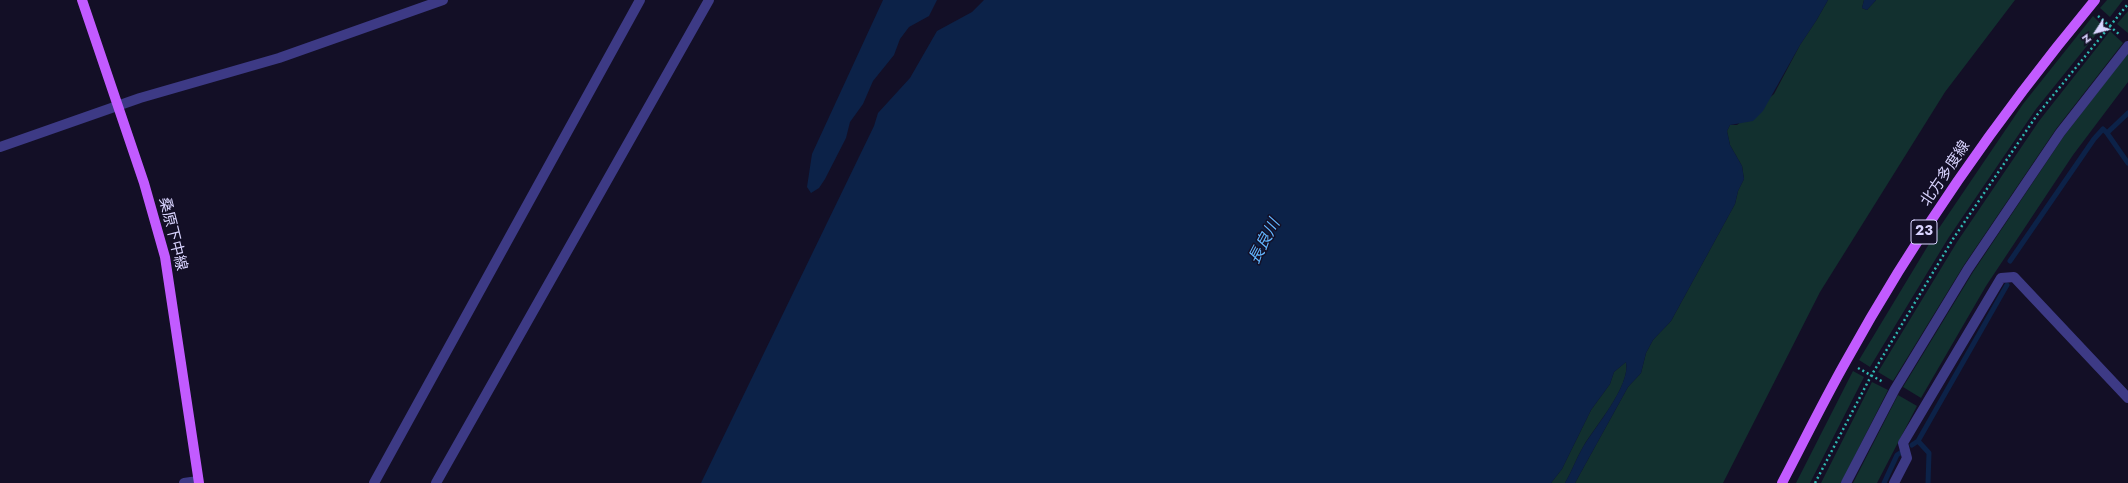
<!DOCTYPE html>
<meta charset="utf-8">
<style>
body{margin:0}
#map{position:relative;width:2128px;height:483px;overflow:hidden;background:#130f26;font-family:Jost,sans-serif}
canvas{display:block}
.north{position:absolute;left:2076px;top:12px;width:40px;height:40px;-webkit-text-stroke:3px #130f26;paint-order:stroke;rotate:234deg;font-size:11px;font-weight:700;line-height:16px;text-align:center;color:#d9d4ff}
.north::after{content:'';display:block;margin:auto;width:14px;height:18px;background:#d9d4ff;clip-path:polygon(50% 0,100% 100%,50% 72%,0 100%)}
</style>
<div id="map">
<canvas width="2128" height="483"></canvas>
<div class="north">N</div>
</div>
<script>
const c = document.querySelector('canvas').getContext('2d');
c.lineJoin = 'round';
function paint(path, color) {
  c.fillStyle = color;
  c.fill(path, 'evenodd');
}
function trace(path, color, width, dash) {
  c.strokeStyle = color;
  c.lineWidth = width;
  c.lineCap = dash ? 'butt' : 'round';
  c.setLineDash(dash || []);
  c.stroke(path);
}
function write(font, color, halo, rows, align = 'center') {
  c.font = font + ' Jost,"Noto Sans JP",sans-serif';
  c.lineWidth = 3;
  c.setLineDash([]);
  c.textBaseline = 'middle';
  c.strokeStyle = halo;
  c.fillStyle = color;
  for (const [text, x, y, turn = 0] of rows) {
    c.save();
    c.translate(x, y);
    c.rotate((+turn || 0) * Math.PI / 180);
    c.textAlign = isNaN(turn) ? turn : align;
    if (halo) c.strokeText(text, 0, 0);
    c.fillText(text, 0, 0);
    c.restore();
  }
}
const green = new Path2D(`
 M1828 0H1864L1862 8 1867 10 1876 0H2015L1945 92 1820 292 1723 483H1575L1628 387 1641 373 1646 353 1653 340 1671 321 1735 204 1738 191 1744 179 1742 166 1730 145 1727 131 1730 125H1737L1774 94 1800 45 1816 21Z
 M2107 0H2123L2110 17 2100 8Z
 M2128 11V33L2117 24Z
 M2093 16 2103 26 2036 109 1949 237 1870 367 1859 360 1935 234 2023 104Z
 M2110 31 2123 43 2056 129 1964 265 1893 381 1878 372 1957 242 2039 121Z
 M2128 53V82L2073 155 1986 286 1921 398 1903 387 1973 272 2064 136Z
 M1626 362C1631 386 1595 426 1583 447 1576 459 1572 471 1565 483H1551L1562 469 1591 410 1610 384 1614 372Z
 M1853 371 1864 377 1810 483H1796Z
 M1872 382 1888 390 1841 483H1821Z
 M1898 395 1917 406 1877 483H1853Z`);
const water = new Path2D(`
 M883 0H937L929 16 909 27 900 39 894 55 873 81 863 104 850 122 846 138 825 179 819 188 811 193 807 187 812 154Z
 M984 0H1828L1816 21 1800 45 1763 111 1753 121 1730 125 1727 131 1730 145 1742 166 1744 179 1738 191 1735 204 1671 321 1653 340 1646 353 1641 373 1628 387 1575 483H1565C1572 471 1576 459 1583 447 1595 427 1631 385 1626 362L1614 372 1610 384 1591 410 1562 469 1551 483H701L874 126 878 113 910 78 937 31 972 12Z
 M1864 0H1876L1867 10 1862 8Z`);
const stream = new Path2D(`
 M2107 133 2128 163
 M2010 261 2094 139 2103 129 2107 133 2128 113
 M1918 441 1929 453 1928 483
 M1912 445 1918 441 2007 285
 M1884 483 1897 455 1900 453`);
const path = new Path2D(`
 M2098 16 2120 35
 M1858 368 1883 382
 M1815 483 1871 376 1953 239 2037 115 2128 4`);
const minor = new Path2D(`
 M0 147 140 98 279 58 443 0
 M184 483 198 481
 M374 483 640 0
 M436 483 709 0
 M1846 483 1895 389 1968 269 2060 133 2128 46
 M1894 483 1907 458 1903 443 2001 278 2014 277 2128 398`);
const major = new Path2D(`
 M82 0 144 183 165 257 199 483
 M1782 483C1803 443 1823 402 1845 363 1916 234 2002 112 2095 0`);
const shields = [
 [1924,232,26]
];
const shieldNames = [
 ["23",1924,232]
];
const streetNames = [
 ["北方多度線",1946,174,-56],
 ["桑原下中線",172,234,76]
];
const waterNames = [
 ["長良川",1265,242,-62]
];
paint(green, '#12302f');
paint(water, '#0c2248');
trace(stream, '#0c2248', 5);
trace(path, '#2fb8b0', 2.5, [2, 3]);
trace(minor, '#3d3a85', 10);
trace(major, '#c25bff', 10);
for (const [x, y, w] of shields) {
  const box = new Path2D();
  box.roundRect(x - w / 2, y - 12, w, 24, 3);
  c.fillStyle = '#130f26';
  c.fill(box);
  trace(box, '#d9d4ff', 1);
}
write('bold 14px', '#d9d4ff', null, shieldNames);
write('15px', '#d9d4ff', '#130f26', streetNames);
write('italic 16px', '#62b6ff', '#130f26', waterNames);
</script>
